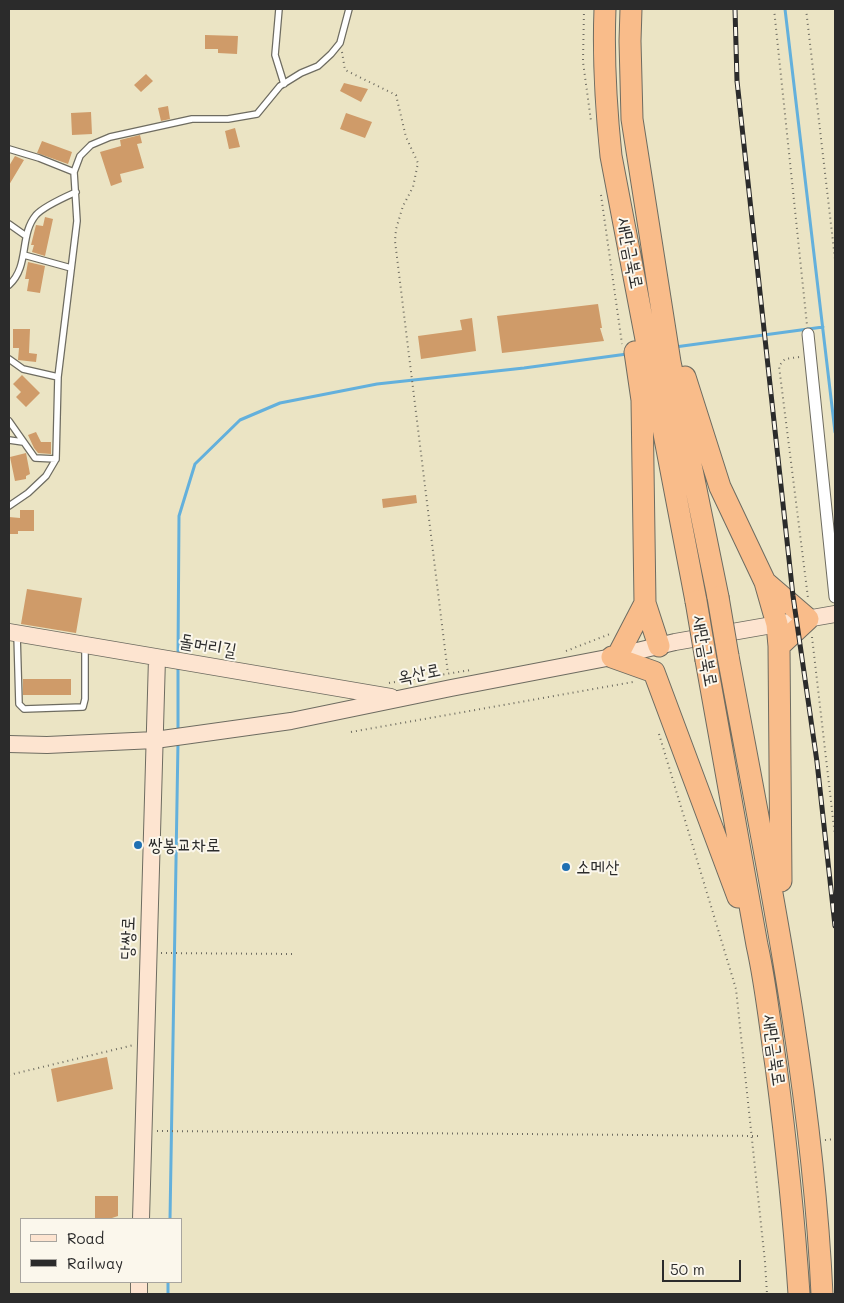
<!DOCTYPE html>
<meta charset="utf-8">
<style>
body{margin:0}
#map{position:relative;width:844px;height:1303px;overflow:hidden;background:#ebe4c4;font-family:Mali,sans-serif}
canvas{display:block}
.frame{position:absolute;inset:0;border:10px solid #2b2b2b;pointer-events:none}
.legend{position:absolute;left:20px;top:1218px;width:162px;height:65px;box-sizing:border-box;background:#fbf7ec;border:1px solid #a8a59f;margin:0;padding:6px 9px;list-style:none;font-size:15px;color:#2b2b2b}
.legend li{display:flex;align-items:center;gap:10px;height:25px}
.legend b{width:25px;border:1px solid #a8a59f}
.scale{position:absolute;left:662px;top:1260px;width:79px;height:22px;box-sizing:border-box;border:2px solid #2b2b2b;border-top:0;padding-left:6px;font-size:15px;line-height:18px;white-space:nowrap;color:#2b2b2b;-webkit-text-stroke:4px #fbf7ec;paint-order:stroke}
</style>
<div id="map">
<canvas width="844" height="1303"></canvas>
<div class="frame"></div>
<ul class="legend">
<li><b style="height:6px;background:#fde4d0"></b>Road</li>
<li><b style="height:6px;background:#2b2b2b"></b>Railway</li>
</ul>
<div class="scale">50 m</div>
</div>
<script>
const c = document.querySelector('canvas').getContext('2d');
c.lineJoin = 'round';
function trace(path, color, width, dash) {
  c.strokeStyle = color;
  c.lineWidth = width;
  c.lineCap = dash ? 'butt' : 'round';
  c.setLineDash(dash || []);
  c.stroke(path);
}
function paint(path, color) {
  c.fillStyle = color;
  c.fill(path, 'evenodd');
}
function write(font, color, halo, rows, align = 'center') {
  c.font = font + ' Mali,"Poor Story",sans-serif';
  c.lineWidth = 4;
  c.setLineDash([]);
  c.textBaseline = 'middle';
  c.strokeStyle = halo;
  c.fillStyle = color;
  for (const [text, x, y, turn = 0] of rows) {
    c.save();
    c.translate(x, y);
    c.rotate((+turn || 0) * Math.PI / 180);
    c.textAlign = isNaN(turn) ? turn : align;
    if (halo) c.strokeText(text, 0, 0);
    c.fillText(text, 0, 0);
    c.restore();
  }
}
const stream = new Path2D(`
 M785 9 835 432
 M675 347 823 327
 M178 656 179 516 195 464 240 420 280 403 377 384 524 368 627 354
 M178 731V665
 M170 1219 178 742
 M168 1294V1282`);
const building = new Path2D(`
 M205 35 238 36 237 54 218 53V49H205Z
 M146 74 153 81 141 92 134 85Z
 M344 83 368 89 361 102 340 91Z
 M168 106 170 119 161 121 158 108Z
 M91 112 92 134 72 135 71 113Z
 M346 113 372 122 365 138 340 129Z
 M235 128 240 147 229 149 225 131Z
 M140 135 142 143 137 144 144 168 120 174 122 182 111 186 100 152 121 146 120 140Z
 M42 141 72 152 68 164 37 153Z
 M15 156 24 160 9 185V166Z
 M45 217 53 219 45 256 32 252 34 245H31L36 225 43 226Z
 M28 262 45 266 40 293 27 291 29 279H25Z
 M598 304 602 328H600L604 341 502 353 497 316Z
 M472 318 476 351 421 359 418 336 462 330 460 320Z
 M13 329H30L29 353 37 354 36 362 18 360 19 348H13Z
 M22 375 40 393 26 407 16 397 21 392 13 384Z
 M36 432 41 442H51V454L38 453 34 448 28 435Z
 M26 453 30 474 26 476V479L15 481 10 457Z
 M416 495 417 503 383 508 382 499Z
 M20 510H34V531H18V534H9V517L20 518Z
 M27 589 82 598 76 633 21 624Z
 M23 679H71V695H23Z
 M107 1057 113 1089 57 1102 51 1069Z
 M95 1196H118V1216L109 1219H95Z`);
const path = new Path2D(`
 M584 9 583 62 591 121
 M774 9 807 325
 M806 9 835 259
 M342 52 345 70 396 95 406 137 418 163 413 187 403 206 396 229 395 241 448 674
 M601 195 622 344
 M799 357 785 359 779 366 808 598
 M812 637 835 836
 M566 651 610 634
 M389 683 471 670
 M351 732 633 682
 M659 734 736 989 765 1262 767 1294
 M161 953 294 954
 M9 1075 134 1045
 M157 1131 762 1136
 M825 1140 835 1139`);
const lane = new Path2D(`
 M279 9 275 55 284 84
 M9 149 39 158 74 172
 M9 224 26 236
 M24 255 71 268
 M9 285C30 266 19 235 36 215 44 206 65 197 76 192
 M9 359 23 369 58 377
 M9 421 35 458 56 459
 M9 440 23 442
 M9 506 28 493 46 476 56 459 58 377 77 221 74 172 80 156 91 145 110 137 192 119H228L257 114 280 86 301 73 318 66 331 54 340 43 349 9
 M17 634 19 704 24 709 83 707 85 699V648`);
const street = new Path2D(`
 M808 334 835 597`);
const secondary = new Path2D(`
 M9 632 391 697
 M9 744 47 745 155 740 291 721 451 688 612 657 675 642 835 614
 M141 1219 157 658
 M139 1294V1282`);
const highway = new Path2D(`
 M605 9C603 58 606 107 611 156L696 601
 M631 9 630 41 632 119 670 362 718 597
 M685 377 720 487 765 582 808 619 779 646
 M765 582 777 624 779 646 781 881
 M645 603 659 646
 M618 655 645 603 642 400 635 352
 M728 656C767 867 812 1079 822 1294
 M612 657 654 672 738 897
 M706 660 757 945C766 985 770 1026 776 1066 786 1142 794 1218 799 1294`);
const rail = new Path2D(`
 M735 9 737 81 793 596 817 762 835 926`);
const highwayBridge = new Path2D(`
 M718 597 728 656
 M696 601 706 660`);
const markers = [
 [138,845,5,"#1f6fb2"],
 [566,867,5,"#1f6fb2"]
];
const streetNames = [
 ["새만금북로",630,253,79],
 ["돌머리길",208,646,10],
 ["새만금북로",705,651,80],
 ["옥산로",419,674,-12],
 ["당쌍로",128,938,-88],
 ["새만금북로",774,1050,82]
];
const poiNames = [
 ["쌍봉교차로",148,845],
 ["소메산",576,867]
];
trace(stream, '#63b0dc', 3);
paint(building, '#cf9b69');
trace(lane, '#6e6c61', 8);
trace(street, '#6e6c61', 13);
trace(secondary, '#6e6c61', 18);
trace(highway, '#6e6c61', 23);
trace(path, '#6e6c61', 2, [1, 4]);
trace(lane, '#fff', 5.5);
trace(street, '#fff', 11);
trace(secondary, '#fde4d0', 16);
trace(highway, '#f9bc8a', 21);
trace(rail, '#2b2b2b', 5);
trace(rail, '#fbf7ec', 3, [9]);
trace(highwayBridge, '#6e6c61', 23, []);
trace(highwayBridge, '#f9bc8a', 21);
for (const [x, y, r, color] of markers) {
  const dot = new Path2D();
  dot.arc(x, y, r, 0, 2 * Math.PI);
  c.fillStyle = color;
  c.fill(dot);
  trace(dot, '#fbf7ec', 2);
}
write('18px', '#2b2b2b', '#fbf7ec', streetNames);
write('18px', '#2b2b2b', '#fbf7ec', poiNames, 'left');
</script>
